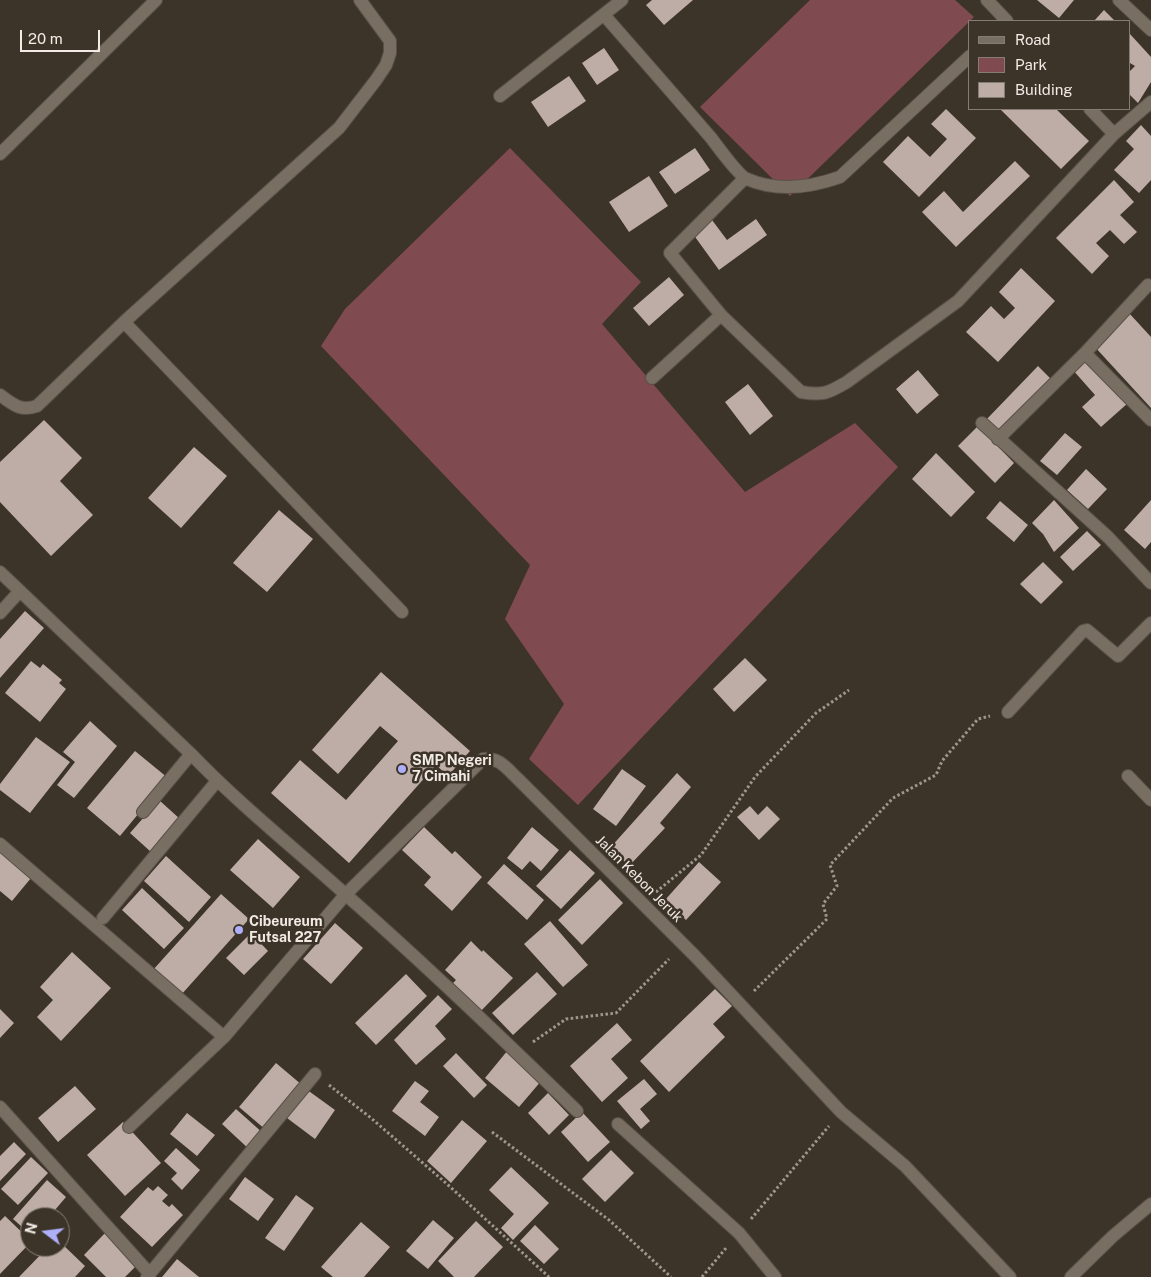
<!DOCTYPE html>
<style>
body{margin:0}
#map{position:relative;width:1151px;height:1277px;overflow:hidden;background:#3d3429;font-family:"Public Sans",sans-serif}
canvas{display:block}
.legend{position:absolute;left:968px;top:20px;width:162px;height:90px;box-sizing:border-box;background:#3d3429;border:1px solid #857d74;margin:0;padding:6px 9px;list-style:none;font-size:15px;color:#f1ebe5}
.legend li{display:flex;align-items:center;gap:10px;height:25px}
.legend b{width:25px;border:1px solid #857d74}
.north{position:absolute;left:20px;top:1207px;width:50px;height:50px;box-sizing:border-box;background:#3d3429;border:1px solid #857d74;border-radius:50%;rotate:285deg;font-size:14px;font-weight:700;line-height:20px;text-align:center;color:#f1ebe5}
.north::after{content:'';display:block;margin:auto;width:18px;height:22px;background:#aeaefa;clip-path:polygon(50% 0,100% 100%,50% 72%,0 100%)}
.scale{position:absolute;left:20px;top:30px;width:80px;height:22px;box-sizing:border-box;border:2px solid #f1ebe5;border-top:0;padding-left:6px;font-size:15px;line-height:18px;white-space:nowrap;color:#f1ebe5;-webkit-text-stroke:4px #3d3429;paint-order:stroke}
</style>
<div id="map">
<canvas width="1151" height="1277"></canvas>
<ul class="legend">
<li><b style="height:6px;background:#786e62"></b>Road</li>
<li><b style="height:14px;background:#804a51"></b>Park</li>
<li><b style="height:14px;background:#beaca6"></b>Building</li>
</ul>
<div class="north">N</div>
<div class="scale">20 m</div>
</div>
<script>
const c = document.querySelector('canvas').getContext('2d');
c.lineJoin = 'round';
function paint(path, color) {
  c.fillStyle = color;
  c.fill(path, 'evenodd');
}
function trace(path, color, width, dash) {
  c.strokeStyle = color;
  c.lineWidth = width;
  c.lineCap = dash ? 'butt' : 'round';
  c.setLineDash(dash || []);
  c.stroke(path);
}
function write(font, color, halo, rows, align = 'center') {
  c.font = font + ' "Public Sans",sans-serif';
  c.lineWidth = 5;
  c.setLineDash([]);
  c.textBaseline = 'middle';
  c.strokeStyle = halo;
  c.fillStyle = color;
  for (const [text, x, y, turn = 0] of rows) {
    c.save();
    c.translate(x, y);
    c.rotate((+turn || 0) * Math.PI / 180);
    c.textAlign = isNaN(turn) ? turn : align;
    if (halo) c.strokeText(text, 0, 0);
    c.fillText(text, 0, 0);
    c.restore();
  }
}
const green = new Path2D(`
 M810 0H955L974 17 790 196 700 107Z
 M510 148 641 282 602 324 745 492 855 423 898 467 578 805 529 759 564 704 505 619 530 565 321 346 345 309Z`);
const building = new Path2D(`
 M652 0H693L664 25 646 5Z
 M1037 0H1074L1059 18Z
 M1104 10 1115 21H1094Z
 M1130 34 1151 57V82L1138 103 1130 95V71L1135 66 1130 63Z
 M604 48 619 70 597 85 582 63Z
 M569 76 586 101 548 127 531 102Z
 M946 109 976 138 919 197 883 162 908 136 930 157 947 139 931 124Z
 M1000 109H1056L1089 141 1061 169Z
 M1141 125 1151 136V180L1139 193 1114 170 1134 149 1126 141Z
 M695 148 710 170 675 194 659 172Z
 M1015 161 1030 176 956 247 922 212 944 191 963 212Z
 M649 176 668 206 629 232 609 202Z
 M1114 180 1134 202 1120 215 1137 232 1124 244 1110 230 1096 243 1109 256 1092 274 1056 238Z
 M756 219 767 235 719 270 693 234 712 220 727 240Z
 M1021 268 1055 301 998 362 966 332 991 306 1004 319 1015 308 999 292Z
 M669 277 684 295 649 326 633 308Z
 M1129 313 1151 337V408L1094 346Z
 M1085 356 1128 403 1101 427 1082 407 1095 395 1072 369Z
 M1038 366 1051 379 997 435 984 422Z
 M918 370 939 395 917 414 896 389Z
 M748 384 773 416 750 435 725 402Z
 M44 420 82 458 60 481 93 515 51 556 0 502V462Z
 M978 426 1014 463 995 483 958 446Z
 M1065 433 1082 447 1057 475 1040 461Z
 M194 447 227 476 181 528 148 498Z
 M936 453 975 492 951 517 912 479Z
 M1086 469 1107 489 1088 509 1067 490Z
 M1054 500 1079 528 1054 552 1043 534 1032 523Z
 M1151 500V542L1145 549 1124 530Z
 M1000 501 1028 525 1014 542 986 518Z
 M279 510 313 539 267 592 233 563Z
 M1087 531 1101 545 1073 571 1060 557Z
 M1043 562 1063 582 1041 604 1020 584Z
 M25 611 44 628 0 678V639Z
 M745 658 767 680 734 712 713 689Z
 M31 661 40 668 43 664 62 680 59 683 66 689 40 722 5 693Z
 M381 672 470 751 448 776 436 765 349 863 271 793 300 760 346 800 398 741 380 726 338 774 312 750Z
 M90 721 117 746 74 798 57 785 75 762 63 752Z
 M36 737 70 762 30 813 0 790V784Z
 M135 751 168 778 120 836 87 808Z
 M622 769 646 786 616 826 593 809Z
 M677 773 691 787 660 823 665 828 629 866 610 848Z
 M159 800 180 819 151 852 130 833Z
 M750 806 758 815 767 806 780 819 759 840 737 817Z
 M424 827 452 854 455 851 482 877 452 911 424 885 431 877 402 850Z
 M532 827 559 850 541 871 530 861 522 870 507 858Z
 M258 839 300 877 273 908 230 870Z
 M570 850 595 873 561 909 536 886Z
 M0 851 31 878 12 901 0 891Z
 M166 856 211 897 189 922 144 881Z
 M699 862 721 882 686 920 665 900Z
 M504 864 544 900 527 920 487 883Z
 M600 879 623 903 582 945 558 920Z
 M142 888 184 928 164 949 122 910Z
 M221 894 249 919 181 995 153 970Z
 M550 921 588 965 563 987 524 944Z
 M335 923 363 948 331 984 303 959Z
 M251 933 268 951 244 975 226 958Z
 M471 941 482 952 483 950 513 978 479 1013 450 986 456 980 445 970Z
 M72 952 111 988 61 1041 37 1017 53 1000 40 987Z
 M537 972 557 994 513 1035 492 1013Z
 M406 974 427 996 376 1045 355 1023Z
 M715 989 732 1006 713 1024 725 1037 669 1092 640 1061Z
 M438 995 452 1009 435 1026 446 1039 416 1065 394 1040Z
 M0 1009 14 1023 0 1038Z
 M617 1023 632 1040 611 1059 628 1078 602 1102 570 1066Z
 M508 1050 542 1080 519 1107 485 1078Z
 M456 1053 487 1085 474 1098 443 1066Z
 M276 1063 302 1085 266 1130 239 1107Z
 M644 1079 657 1094 640 1109 650 1121 641 1129 617 1101Z
 M415 1081 429 1091 420 1102 439 1117 425 1136 392 1111Z
 M75 1086 96 1109 58 1142 38 1118Z
 M306 1089 335 1110 315 1139 287 1118Z
 M548 1093 569 1115 549 1135 528 1113Z
 M236 1109 264 1134 250 1150 222 1124Z
 M582 1112 610 1142 588 1162 561 1132Z
 M187 1113 215 1135 197 1156 170 1134Z
 M462 1120 487 1141 451 1183 427 1161Z
 M123 1122 161 1163 125 1196 87 1155Z
 M14 1142 26 1154 0 1181V1156Z
 M176 1148 200 1170 182 1190 171 1179 177 1173 164 1161Z
 M611 1150 634 1173 605 1202 582 1179Z
 M31 1157 48 1173 18 1205 1 1189Z
 M511 1167 549 1203 513 1240 501 1228 514 1214 489 1190Z
 M245 1177 274 1199 258 1221 229 1199Z
 M47 1180 66 1197 49 1217H30V1234L13 1219Z
 M158 1186 168 1195 162 1201 169 1207 172 1204 183 1215 152 1247 120 1217 148 1187 153 1191Z
 M296 1195 314 1208 284 1251 265 1238Z
 M5 1216 30 1240V1243L0 1274V1221Z
 M433 1220 454 1238 428 1269 406 1251Z
 M476 1221 503 1247 474 1277H454L438 1261Z
 M361 1222 390 1247 364 1277H333L321 1267Z
 M535 1225 559 1249 544 1264 520 1241Z
 M105 1233 137 1265 125 1277H106L84 1255Z
 M60 1242 85 1266 75 1277H19L48 1247H60Z
 M177 1259 199 1277H162Z`);
const path = new Path2D(`
 M656 892 701 855 755 777 816 713 849 690
 M754 991 827 919 823 904 837 886 830 865 893 798 936 775 942 761 978 719 990 716
 M533 1042 566 1019 616 1013 669 959
 M329 1085 371 1118 447 1184 549 1277
 M492 1132 609 1220 671 1277
 M751 1219 829 1126
 M702 1277 726 1248`);
const minor = new Path2D(`
 M987 0 1007 21
 M1119 0 1151 30
 M604 15C640 56 676 97 712 139 718 147 739 176 747 179 777 192 809 188 840 177L970 56
 M500 96 622 0
 M1114 134 1151 102
 M0 154 156 0
 M744 179 670 253 721 315 801 392C823 396 828 393 847 382L958 301 1114 134 1090 109
 M124 322 402 612
 M1085 353 1148 285
 M652 378 721 315
 M0 395C13 404 20 412 37 406L124 322 339 128 376 80 386 65 390 53V41L360 0
 M982 423 1108 537 1151 583
 M998 439 1085 353 1151 420
 M0 572 191 754C239 804 293 847 345 894 425 964 501 1037 577 1111
 M0 613 20 591
 M1008 712 1083 631 1087 630 1118 656 1151 623
 M1128 776 1151 800
 M143 812 191 754
 M0 844 224 1037
 M103 918 217 781
 M0 1107 150 1274
 M618 1124 739 1233 775 1277
 M129 1127 224 1037 346 894 483 759C500 757 507 769 519 780L696 957 841 1112 905 1166 1010 1277
 M147 1277 315 1074
 M1071 1277 1113 1236 1151 1204`);
const markers = [
 [402,769,5,"#aeaefa"],
 [239,930,5,"#aeaefa"]
];
const poiNames = [
 ["SMP Negeri",412,761],
 ["7 Cimahi",412,777],
 ["Cibeureum",249,922],
 ["Futsal 227",249,938]
];
const streetNames = [
 ["Jalan Kebon Jeruk",639,879,45]
];
paint(green, '#804a51');
paint(building, '#beaca6');
trace(minor, '#595148', 14);
trace(path, '#9f978f', 3, [2.5, 2.5]);
trace(minor, '#786e62', 12);
for (const [x, y, r, color] of markers) {
  const dot = new Path2D();
  dot.arc(x, y, r, 0, 2 * Math.PI);
  c.fillStyle = color;
  c.fill(dot);
  trace(dot, '#3d3429', 2);
}
write('bold 14px', '#f1ebe5', '#3d3429', poiNames, 'left');
write('14px', '#f1ebe5', '#3d3429', streetNames);
</script>
